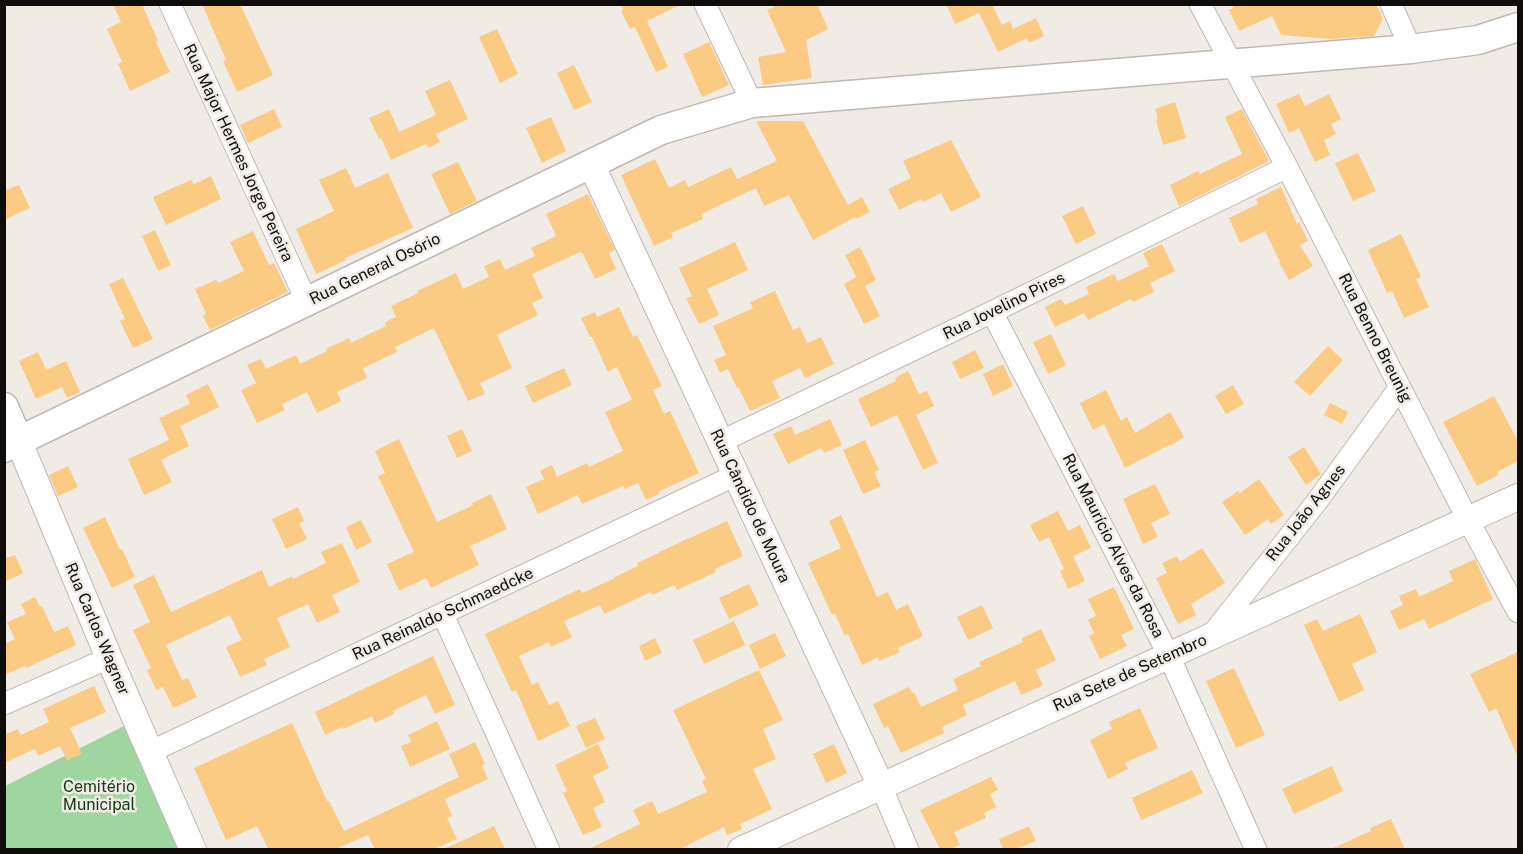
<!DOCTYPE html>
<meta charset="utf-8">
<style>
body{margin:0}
#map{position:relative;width:1523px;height:854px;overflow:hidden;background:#f0ebe5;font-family:"Public Sans",sans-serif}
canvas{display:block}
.frame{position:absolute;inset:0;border:6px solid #0f0d0b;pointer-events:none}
</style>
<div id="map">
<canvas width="1523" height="854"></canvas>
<div class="frame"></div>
</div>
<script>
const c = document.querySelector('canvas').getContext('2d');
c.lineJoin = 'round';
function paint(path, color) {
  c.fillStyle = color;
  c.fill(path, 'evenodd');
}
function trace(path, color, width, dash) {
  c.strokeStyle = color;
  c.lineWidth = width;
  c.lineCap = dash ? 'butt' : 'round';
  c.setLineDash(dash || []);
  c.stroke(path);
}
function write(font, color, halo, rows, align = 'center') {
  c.font = font + ' "Public Sans",sans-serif';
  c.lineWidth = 5;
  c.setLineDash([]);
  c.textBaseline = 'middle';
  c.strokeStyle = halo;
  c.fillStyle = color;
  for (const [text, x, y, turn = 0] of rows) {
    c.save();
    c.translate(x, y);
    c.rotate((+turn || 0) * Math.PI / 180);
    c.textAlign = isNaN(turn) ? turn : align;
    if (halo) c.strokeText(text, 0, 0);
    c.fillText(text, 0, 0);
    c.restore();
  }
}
const green = new Path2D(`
 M124 726 181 849 5 850V786Z`);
const building = new Path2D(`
 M113 4H142L158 41 156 42 170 72 130 91 118 64 122 62 107 29 121 22Z
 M202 4H240L273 75 237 92 223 61 226 60Z
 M621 4H682L647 21 668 67 656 72 635 27 630 29 621 11 623 10Z
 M779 4H817L828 29 806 40 812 78 763 85 758 57 786 52 767 10Z
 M946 4H998L993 7 1002 25 1010 21 1013 29 1036 18 1044 36 1029 43 1027 38 998 52 979 13 955 24Z
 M1232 4H1376L1383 19 1374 36 1331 39 1281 35 1272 16 1239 31 1229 10 1233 8Z
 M497 29 518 74 500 83 479 37Z
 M709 42 729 85 702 97 683 54Z
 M574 65 592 102 574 110 557 73Z
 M450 80 468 119 436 134 440 142 428 148 426 144 391 160 381 138 379 139 369 118 389 109 399 132 436 115 425 91Z
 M1299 94 1305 106 1329 94 1341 119 1331 124 1336 134 1324 140 1330 155 1315 162 1299 128 1289 133 1276 104Z
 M1175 102 1186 138 1163 145 1156 120 1158 119 1155 109Z
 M274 109 282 127 248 143 240 125Z
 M1242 109 1269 161 1179 206 1170 185 1198 171 1200 174 1242 154 1225 117Z
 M551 117 566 151 542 163 526 128Z
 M756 121H803L848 205 862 197 870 212 856 219 855 217 813 240 789 195 764 206 756 188 701 214 703 219 671 233 673 237 654 246 621 175 655 159 669 188 685 180 688 187 731 167 737 179 777 161Z
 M951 140 981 197 951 212 941 193 923 202 921 199 899 210 888 189 911 178 903 161Z
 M1358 153 1376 191 1353 201 1335 163Z
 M458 162 477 201 450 214 431 174Z
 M346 168 355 188 388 173 413 228 345 258 346 260 316 274 296 229 334 211 319 180Z
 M211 176 221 199 166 225 153 197 191 180 194 184Z
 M19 185 30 208 4 220V191Z
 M1281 187 1297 224 1299 222 1308 241 1300 245 1313 266 1289 280 1279 262H1280L1265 231 1240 243 1229 218 1258 204 1256 199Z
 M588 194 615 250 609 253 616 269 595 279 582 252 580 253V252L532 274 543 298 532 303 538 315 497 335 512 368 480 383 485 394 468 401 434 328 395 347 397 352 363 368 367 378 337 392 341 401 317 413 307 392 282 404 285 410 257 423 241 390 256 383 247 365 261 359 266 369 296 355 300 364 327 351 326 349 349 338 351 343 386 326 385 322 396 317 391 306 418 293 417 291 456 273 463 289 489 277 484 266 500 259 505 270 535 256 531 248 556 236 546 214Z
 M1083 206 1096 234 1076 244 1062 216Z
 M155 230 171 265 158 271 142 236Z
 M253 231 269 265 274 263 288 292 210 330 203 316 206 314 195 289 216 280 218 283 244 271 230 242Z
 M1401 234 1421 277 1416 279 1429 307 1404 318 1392 291 1387 293 1368 250Z
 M735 242 748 270 707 289 719 315 699 324 686 298 692 296 679 268Z
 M1162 244 1175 271 1150 283 1154 292 1133 302 1131 299 1088 320 1084 313 1055 327 1045 307 1061 299 1065 305 1089 294 1086 287 1114 274 1118 281 1149 266 1143 253Z
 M860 247 876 280 865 286 880 316 864 324 844 284 856 277 845 255Z
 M123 278 153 339 133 348 120 321 125 319 109 284Z
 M775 291 793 330 800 327 807 343 821 337 834 364 805 378 800 368 772 381 780 398 750 411 739 388H737L728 369 720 373 714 360 726 355 713 326 753 308 750 302Z
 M619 307 633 337 637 335 662 386 653 390 664 414 670 411 699 473 658 492 659 494 646 500 638 483 625 489 623 486 582 504 578 495 538 514 526 487 544 479 540 471 552 465 557 477 587 463 589 467 623 451 605 412 632 400 617 367 608 372 592 337H590L581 318 595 312 597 317Z
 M1051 334 1066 365 1048 374 1033 342Z
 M1328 346 1343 360 1310 396 1294 382Z
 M975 350 984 368 960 379 952 362Z
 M38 352 46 370 66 361 80 392 67 398 62 387 36 399 19 361Z
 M1003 364 1013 386 993 396 983 374Z
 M564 368 572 385 533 403 525 386Z
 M908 371 919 394 927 391 934 406 916 415 938 463 923 470 897 415 871 427 858 399 896 381 895 378Z
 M208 384 219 407 180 426 189 446 161 460 172 482 144 495 128 459 169 440 159 418 190 404 186 395Z
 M1233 385 1244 404 1226 414 1215 396Z
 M1106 390 1121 421 1127 417 1135 433 1170 412 1184 437 1170 446 1169 445 1125 468 1104 424 1093 430 1080 403Z
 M1494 396 1518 441V461L1497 472 1498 475 1477 486 1443 422Z
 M1330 403 1348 412 1342 424 1324 415Z
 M830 419 842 445 824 453 821 448 788 464 773 434 791 426 795 435Z
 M462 429 472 451 457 458 447 436Z
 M399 439 437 522 473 505 472 503 491 494 507 529 470 546 479 565 431 588 426 578 399 591 387 564 414 552 378 476 385 473 375 451Z
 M865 440 879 470 874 472 881 486 863 494 843 450Z
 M1304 447 1321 474 1306 485 1288 457Z
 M68 466 78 487 58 496 49 475Z
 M1259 479 1284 515 1271 524 1268 519 1245 535 1222 502 1238 491 1240 493Z
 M1155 484 1170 514 1151 523 1158 537 1143 544 1123 499Z
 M298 507 304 521 299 523 307 539 286 549 272 519Z
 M1058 511 1068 531 1080 525 1091 548 1073 556 1085 581 1068 589 1060 571 1064 569 1049 537 1039 542 1030 525Z
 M841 515 877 597 888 592 896 610 908 604 923 636 898 648 900 652 879 661 878 657 862 665 848 634 845 636 835 614 832 615 808 563 841 548 829 521Z
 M105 517 120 550 122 549 135 577 112 588 83 528Z
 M361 520 372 542 356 550 346 527Z
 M727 521 743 556 715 569 716 572 677 590 674 585 652 595 651 592 604 614 600 605 564 621 572 637 551 647 549 642 519 656 532 685 538 682 549 705 558 701 570 726 538 741 516 690 512 692 485 634 580 589 582 593 615 578V577L638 566 637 563 659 553V552Z
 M342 543 360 582 332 595 340 612 317 623 308 604 277 618 290 647 264 659 267 665 240 677 226 647 242 640 230 615 166 645 182 680 188 678 197 697 173 708 163 687 156 690 147 670 151 668 133 630 150 622 133 585 154 575 171 612 262 570 269 587 292 576 293 579 326 563 321 552Z
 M1202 548 1225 583 1191 604 1196 615 1178 624 1156 578 1167 573 1162 563 1177 556 1180 562Z
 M15 555 23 573 4 582V559Z
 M1475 559 1493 599 1429 629 1424 619 1399 630 1390 611 1403 605 1399 596 1416 589 1419 597 1453 581 1449 571Z
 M749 584 759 605 729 619 719 598Z
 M1114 587 1134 629 1121 635 1127 646 1100 659 1089 636 1094 633 1088 620 1096 616 1088 599Z
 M35 597 40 607 42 606 54 632 68 626 76 645 26 668 25 666 4 675V644L15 639 7 622 26 614 21 604Z
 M982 605 993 628 968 640 957 617Z
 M1360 614 1377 652 1352 664 1364 690 1339 702 1304 625 1317 619 1323 631Z
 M734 621 745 645 704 664 693 640Z
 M1041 629 1056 660 1036 670 1043 685 1021 695 1015 681 963 705 967 715 942 727 944 733 901 753 888 726 884 728 873 704 909 687 912 693 914 692 921 707 958 690 953 679 981 666 979 662 1023 642 1022 638Z
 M775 633 786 656 760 669 749 645Z
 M655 638 662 653 645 661 639 646Z
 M1518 652V758L1496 708 1489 712 1470 674Z
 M433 656 455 705 435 714 426 695 393 711 394 714 375 723 372 716 343 729 342 727 325 735 315 712Z
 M1234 668 1265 735 1236 748 1206 681Z
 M759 670 783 720 763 729 776 759 753 769 772 809 740 824 742 829 727 835 724 827 680 849H589L640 824 633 810 652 801 658 814 707 792 702 781 706 779 673 710Z
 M94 686 106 712 70 728 82 754 67 760 60 746 38 756 35 749 4 763V735L18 729 21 735 49 722 43 709Z
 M1140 708 1158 748 1125 763 1128 769 1108 779 1090 740 1112 729 1109 722Z
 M595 718 605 739 586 748 576 726Z
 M437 721 450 749 410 767 401 746 411 742 408 735Z
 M292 723 327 801H329L344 831 459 777 449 754 475 742 485 764 482 765 488 779 445 799 452 816 447 818 457 839 434 849H375L368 835 335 849H268L257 826 226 840 194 768Z
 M598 744 609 768 593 776 605 802 593 808 602 827 583 835 563 793 567 791 555 765Z
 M834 744 847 773 826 783 813 754Z
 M1332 766 1343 791 1294 814 1282 789Z
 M1192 770 1203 793 1141 820 1132 798Z
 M991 777 998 790 990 794 996 807 984 813 986 818 954 832 960 845 950 849H940L920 810Z
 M1391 819 1405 849H1331L1371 831 1370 828Z
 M494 826 505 849H444Z
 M1029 826 1036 841 1016 849H1003L999 839Z`);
const minor = new Path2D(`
 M170 4 307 302
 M705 4 752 103
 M1200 4 1287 167 1468 520 1518 612
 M1391 4 1411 49
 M992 312 1169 656 1256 850
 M720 442 992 312 1287 167
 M443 615 549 850
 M1210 637 1318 500 1400 387
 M4 704 109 658
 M150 752 736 475
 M881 786 908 850`);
const tertiary = new Path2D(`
 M591 164 881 786
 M19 442 109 658 193 850
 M741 850 1518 497`);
const secondary = new Path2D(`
 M4 407 19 442
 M4 448 661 130 752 103 1411 49 1478 40 1518 27`);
const streetNames = [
 ["Rua Major Hermes Jorge Pereira",238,153,65],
 ["Rua General Osório",375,269,-26],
 ["Rua Jovelino Pires",1004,306,-26],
 ["Rua Benno Breunig",1375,338,63],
 ["Rua Cândido de Moura",750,506,65],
 ["Rua João Agnes",1306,513,-52],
 ["Rua Maurício Alves da Rosa",1113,546,63],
 ["Rua Reinaldo Schmaedcke",443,614,-25],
 ["Rua Carlos Wagner",97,629,67],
 ["Rua Sete de Setembro",1130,673,-24]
];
const parkNames = [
 ["Cemitério",99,787],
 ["Municipal",99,805]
];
paint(green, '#9fd6a0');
paint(building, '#fccb83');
trace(minor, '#beb9b3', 23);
trace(tertiary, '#beb9b3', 28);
trace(secondary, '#beb9b3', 31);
trace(minor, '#fff', 21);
trace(tertiary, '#fff', 26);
trace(secondary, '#fff', 28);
write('16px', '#0f0d0b', '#f0ebe5', streetNames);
write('16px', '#113d16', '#f0ebe5', parkNames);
</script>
